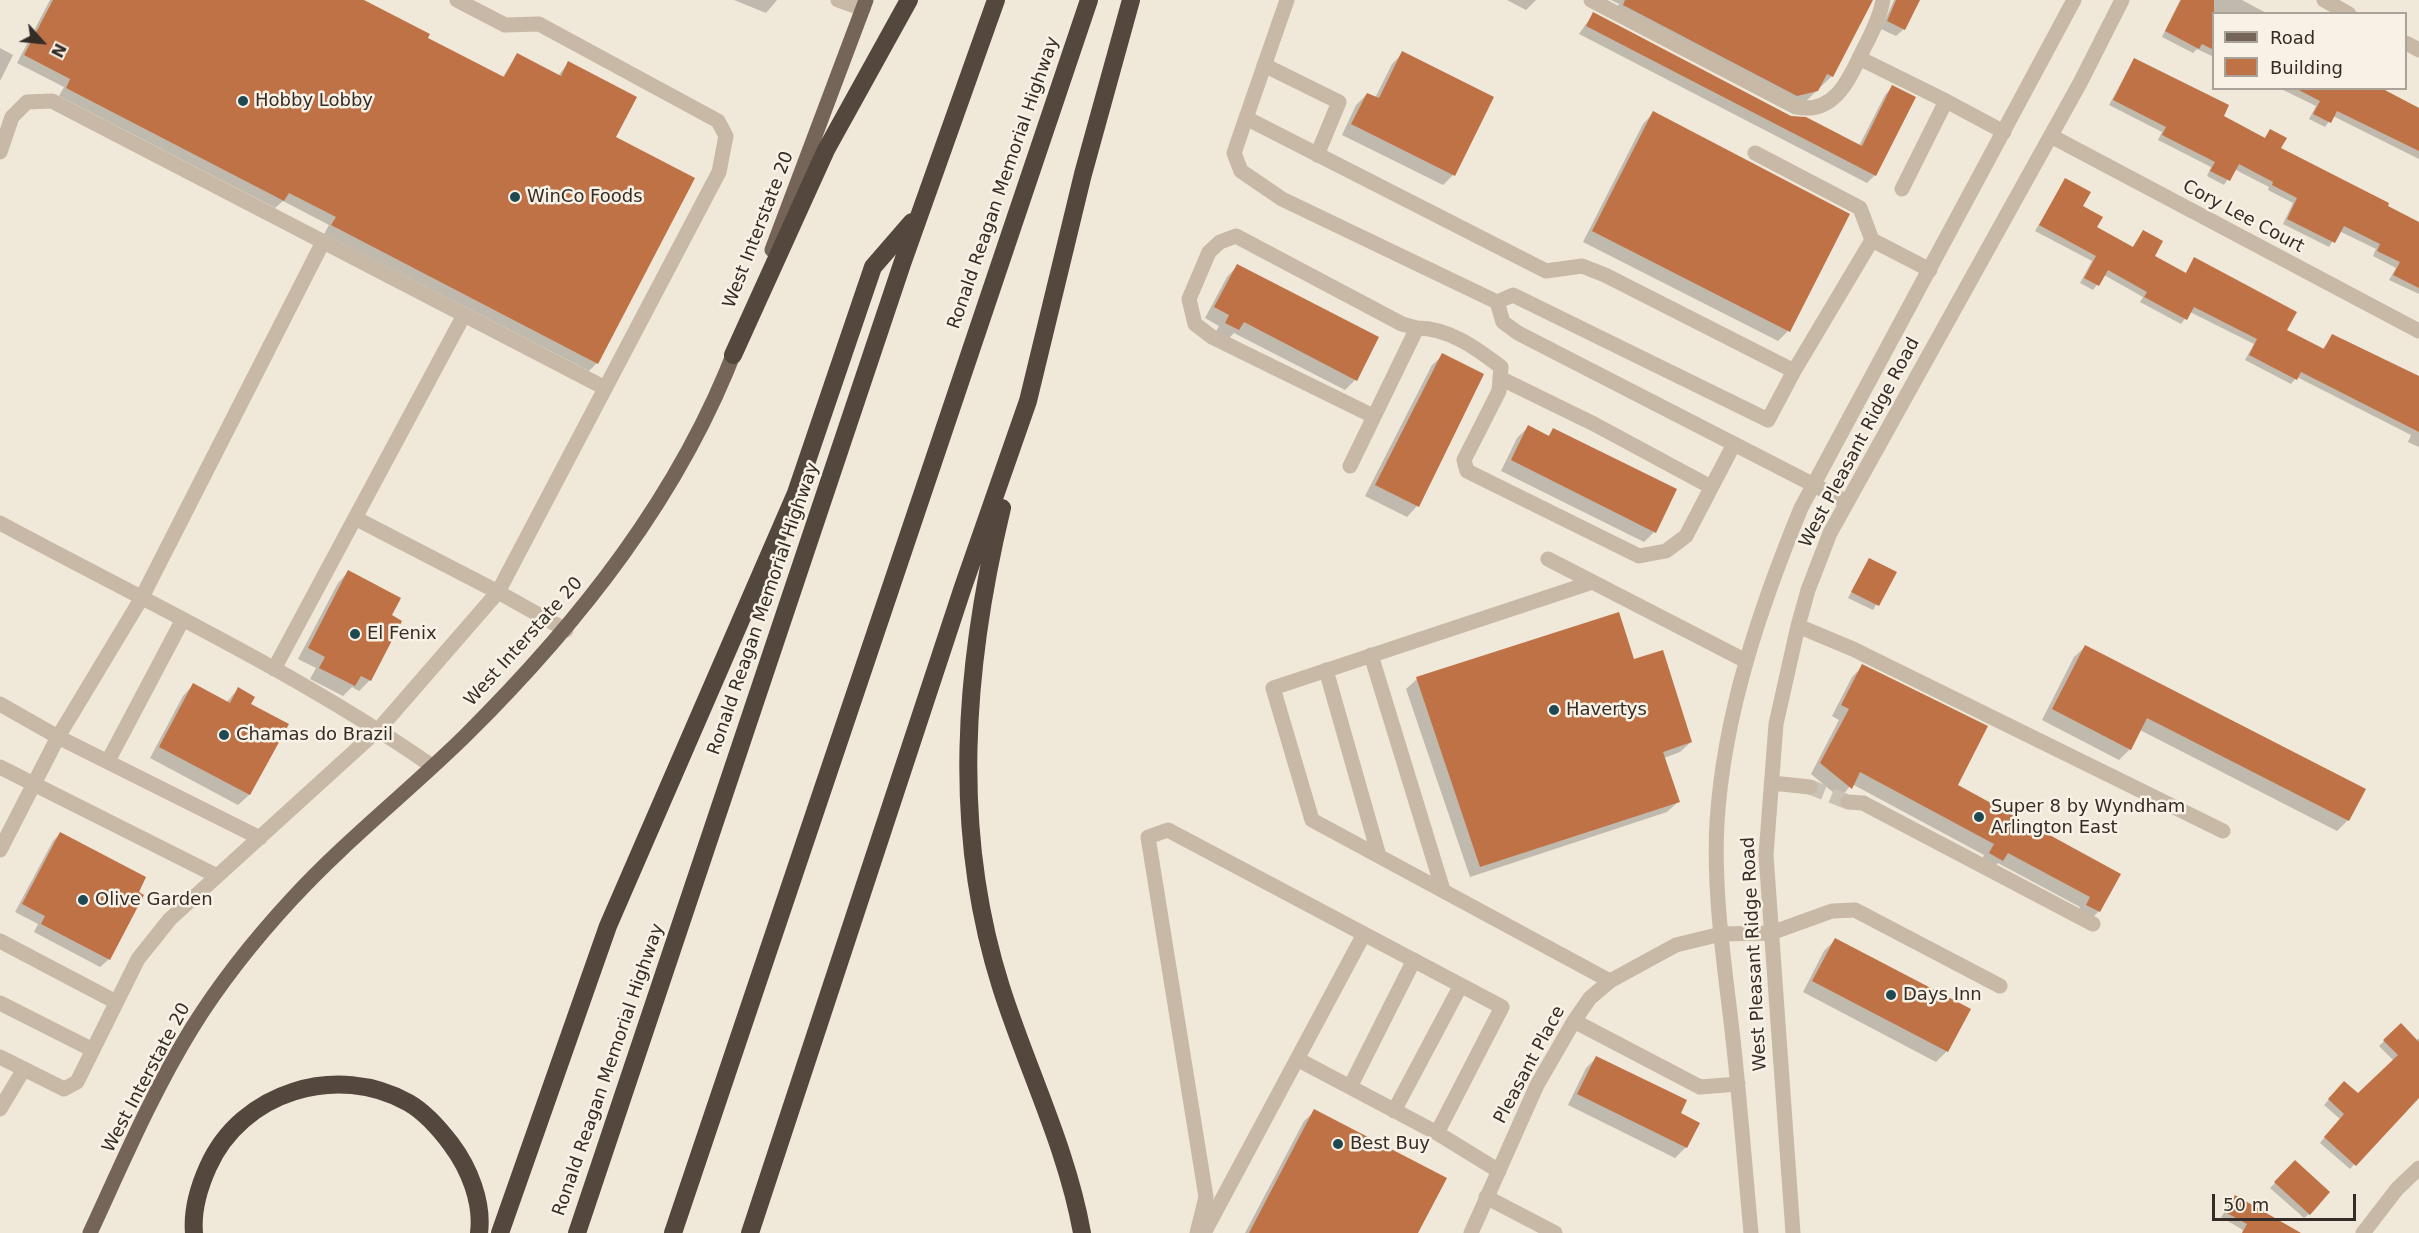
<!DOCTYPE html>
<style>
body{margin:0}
#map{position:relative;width:2419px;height:1233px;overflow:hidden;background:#f0e8d9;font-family:"DejaVu Sans",sans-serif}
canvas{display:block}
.legend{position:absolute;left:2212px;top:12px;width:195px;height:78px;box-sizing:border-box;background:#f8f1e5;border:2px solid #aaa299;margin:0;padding:8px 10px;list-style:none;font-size:18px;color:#342c27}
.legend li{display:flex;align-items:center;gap:12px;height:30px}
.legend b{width:30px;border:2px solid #aaa299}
.north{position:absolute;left:12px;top:12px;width:60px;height:60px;-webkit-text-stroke:4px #f8f1e5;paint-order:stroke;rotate:117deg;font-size:16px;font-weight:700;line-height:24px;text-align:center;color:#342c27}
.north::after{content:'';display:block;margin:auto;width:21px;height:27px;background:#342c27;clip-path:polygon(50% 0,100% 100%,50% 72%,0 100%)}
.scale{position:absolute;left:2212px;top:1194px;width:144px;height:27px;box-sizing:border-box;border:3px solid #342c27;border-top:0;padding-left:8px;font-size:18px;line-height:21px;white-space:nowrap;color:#342c27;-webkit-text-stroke:4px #f8f1e5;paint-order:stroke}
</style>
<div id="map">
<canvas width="2419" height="1233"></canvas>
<ul class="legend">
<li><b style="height:8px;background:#756558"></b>Road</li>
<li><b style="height:16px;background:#c07247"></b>Building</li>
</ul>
<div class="north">N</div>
<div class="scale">50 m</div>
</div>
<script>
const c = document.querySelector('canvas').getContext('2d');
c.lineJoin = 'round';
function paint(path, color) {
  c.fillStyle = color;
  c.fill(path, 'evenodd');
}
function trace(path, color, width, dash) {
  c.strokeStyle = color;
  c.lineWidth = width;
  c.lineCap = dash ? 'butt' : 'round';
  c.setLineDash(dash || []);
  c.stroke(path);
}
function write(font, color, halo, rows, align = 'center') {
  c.font = font + ' "DejaVu Sans",sans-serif';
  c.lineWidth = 5;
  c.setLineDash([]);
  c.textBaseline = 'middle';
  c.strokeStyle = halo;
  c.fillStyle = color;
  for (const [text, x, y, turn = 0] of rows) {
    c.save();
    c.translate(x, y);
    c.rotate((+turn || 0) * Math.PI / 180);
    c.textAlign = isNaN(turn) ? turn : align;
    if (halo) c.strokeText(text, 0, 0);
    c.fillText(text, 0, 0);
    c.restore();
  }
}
const shadow = new Path2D(`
 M50 0H361L426 39 502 78 517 55 558 76 568 63 614 138 597 363 589 371 324 234 329 225 283 201 275 208 59 96 64 87 17 63Z
 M734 0H777L766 13Z
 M1507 0H1536L1526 10Z
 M1611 0H1862L1869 4 1832 76 1805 102 1785 106 1613 16 1619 4Z
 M1894 0H1918L1904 29 1896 36 1881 29Z
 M2180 0H2242L2268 14H2214V57L2197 49 2193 53 2162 37Z
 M1593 14 1791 117 1859 146 1885 95 1892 87 1875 175 1867 183 1579 34Z
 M0 48 13 55 0 81Z
 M1403 53 1453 175 1443 185 1342 135 1356 105 1367 94 1375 98 1392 64Z
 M2134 59 2222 117 2264 139 2270 131 2279 149 2419 224V294L2389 280 2396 268 2373 256 2376 249 2339 231 2329 247 2283 224 2293 203 2268 190 2269 187 2234 169 2224 185 2207 176 2211 167 2158 140 2162 132 2109 105Z
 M2279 88H2387L2385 92 2419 108V159L2333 116 2325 127 2309 119 2316 106Z
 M1653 113 1788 331 1778 341 1583 242 1643 124Z
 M2066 179 2095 227 2132 248 2143 232 2153 257 2185 274 2195 259 2285 331 2322 350 2332 336 2419 378V447L2408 442 2411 435 2297 377 2291 384 2245 360 2254 344 2190 312 2181 324 2140 302 2143 297 2104 275 2093 290 2080 283 2092 261 2035 231Z
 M1237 266 1355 380 1345 390 1234 333 1227 340 1215 333 1219 326 1205 318 1227 277Z
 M1443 355 1482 375 1417 506 1407 517 1365 496 1432 365Z
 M1528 427 1547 437 1554 430 1654 532 1644 542 1501 471 1517 438Z
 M1869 559 1895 572 1873 610 1848 598Z
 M348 572 390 616 370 680 359 691 352 687 343 696 310 679 316 668 298 659 338 583Z
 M2085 647 2364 790 2348 820 2337 831 2140 730 2130 749 2119 760 2042 720 2074 657Z
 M1633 661 1691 742 1680 752 1664 758 1678 802 1667 812 1470 877 1406 689 1417 679Z
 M1863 666 1956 785 2119 874 2099 911 2088 922 2076 916 2080 907 1998 863 1991 871 1980 864 1984 855 1852 784 1840 798 1811 774 1839 720 1832 716 1852 677Z
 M193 685 226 703 238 689 249 704V795L238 805 150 758 183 696Z
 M61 833 142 895 108 960 100 967 34 932 38 924 15 912 53 841Z
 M1835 940 1968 1010 1947 1051 1936 1062 1803 992 1824 951Z
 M2401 1025 2416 1041 2419 1038V1096L2350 1169 2320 1143 2340 1119 2324 1105 2339 1088 2358 1095 2394 1061 2379 1046Z
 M1596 1058 1679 1114 1686 1147 1675 1158 1568 1105 1586 1068Z
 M1315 1111 1416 1233H1245L1304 1121Z
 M2295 1162 2309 1214 2304 1218 2270 1188Z
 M2235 1197 2298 1233H2242L2243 1230 2221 1217Z`);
const building = new Path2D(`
 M53 0H364L430 34 428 38 504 77 517 53 561 76 568 61 637 97 616 137 695 178 598 364 331 225 336 217 289 193 284 201 66 88 70 79 24 55Z
 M1625 0H1873L1833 77 1827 74 1818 91 1797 96 1623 5Z
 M1896 0H1920L1905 30 1887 21Z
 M2181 0H2214V50L2202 44 2199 49 2165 31Z
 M1593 12 1791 116 1806 117 1862 146 1892 85 1916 97 1876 176 1586 26Z
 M1402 51 1494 97 1455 176 1351 124 1367 93 1379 98Z
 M2134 58 2229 105 2224 116 2265 138 2270 129 2287 138 2281 148 2389 203 2388 206 2419 222V288L2393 275 2400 262 2377 251 2380 244 2344 226 2335 243 2287 219 2297 198 2272 185 2273 182 2239 164 2230 181 2210 171 2215 162 2162 135 2166 127 2113 100Z
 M2295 88H2381L2419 108V151L2337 111 2331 123 2313 114 2320 101Z
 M1653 111 1850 214 1790 332 1592 231Z
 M2065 178 2091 192 2083 206 2103 217 2097 227 2133 247 2143 230 2163 241 2155 256 2186 273 2194 257 2297 312 2287 330 2324 349 2332 334 2419 376V432L2301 372 2297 380 2249 355 2257 339 2194 307 2187 320 2144 297 2147 292 2108 270 2099 286 2084 278 2096 256 2039 225Z
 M1237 264 1379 337 1357 381 1244 322 1239 330 1225 323 1229 315 1214 307Z
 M1442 353 1484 374 1419 507 1375 485Z
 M1528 425 1549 436 1553 428 1677 489 1656 533 1511 460Z
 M1869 558 1897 572 1879 606 1851 592Z
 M348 570 401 598 392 615 402 621 371 681 361 676 355 686 319 668 325 657 308 648Z
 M1619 612 1634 659 1663 650 1692 742 1663 752 1680 802 1480 867 1416 677Z
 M2085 645 2366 789 2349 821 2147 718 2131 750 2052 709Z
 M1862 664 1988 726 1958 785 2121 874 2100 912 2086 905 2090 897 2008 853 2003 861 1989 853 1994 844 1860 772 1852 789 1820 763 1849 709 1841 705Z
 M193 683 230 703 238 687 255 697 251 704 289 724 250 795 159 747Z
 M60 832 146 877 139 892 144 895 110 960 41 924 45 916 22 904Z
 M1835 938 1971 1009 1948 1052 1812 981Z
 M2401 1023 2419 1042V1098L2356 1166 2324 1137 2344 1114 2328 1099 2344 1081 2358 1093 2398 1055 2383 1040Z
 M1596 1056 1687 1100 1681 1113 1700 1123 1687 1148 1577 1094Z
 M1314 1109 1447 1178 1418 1233H1249Z
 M2295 1160 2330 1192 2310 1215 2274 1182Z
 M2235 1195 2301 1233H2242L2247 1224 2225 1212Z`);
const minorTunnel = new Path2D(`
 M1810 787 1848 802`);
const minor = new Path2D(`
 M457 0 505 25 539 24 718 121 726 136 719 172 498 592 566 630
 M838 0 863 9
 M1287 0 1246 118 1546 271 1582 266 1605 275 1794 371 1872 240 1930 270
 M1591 0 1796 107C1836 115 1850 77 1864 48 1872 33 1880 17 1883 0
 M2324 0 2349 14
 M2406 43 2419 50
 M1859 58 1946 101
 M1264 65 1339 102 1317 155
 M1246 118 1234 153 1241 171 1282 199 1497 302 1513 295 1768 420 1794 371
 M2051 136 2419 331
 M0 152 12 117 27 102 52 101 605 388
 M1755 153 1860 208 1872 240
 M1902 189 1946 101 2004 132
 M1497 302 1503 322 1518 333 1847 502
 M1500 378 1594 424 1711 487
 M1373 416 1212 337 1195 324 1189 299 1209 252 1220 242 1236 236 1402 324 1417 328
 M1350 466 1417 328C1449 328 1476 348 1501 367L1499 391 1464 460 1467 471 1639 556 1666 551 1686 536 1734 444
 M0 523C145 601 296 672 432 766
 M1548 559 1746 661
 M1593 582 1273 688 1312 820 1610 981
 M1798 626 1853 649 2223 831
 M1371 655 1443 890
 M274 669 464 315
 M1326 670 1379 856
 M0 704 58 737 260 838
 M108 761 182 621
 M0 767 217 876
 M1772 783 1810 787
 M1848 802 1863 803 2093 924
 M0 850 58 737 141 599 323 242
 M0 941 116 1002
 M0 1003 93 1050
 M1574 1021 1700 1087 1738 1084
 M0 1057 24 1069
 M1297 1059 1437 1133
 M1350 1087 1414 960
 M0 1109 24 1069 64 1089 77 1082 138 959 170 919 379 729 498 592 355 518
 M1394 1111 1461 985
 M1486 1197 1555 1233
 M1197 1233 1206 1197 1148 837 1168 830 1364 934
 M1204 1233 1364 934 1502 1007 1437 1133 1499 1171
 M1471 1233 1537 1085 1574 1021 1590 998 1610 981 1676 945 1721 934 1771 933 1832 911 1855 910 2000 986
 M1751 1233C1745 1168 1740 1103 1733 1039 1725 967 1713 895 1717 822 1724 713 1760 608 1801 508L2074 0
 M1793 1233 1766 855 1776 724 1798 626 1808 590 1830 533 2080 83 2122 0
 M2363 1233 2397 1189 2419 1168`);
const major = new Path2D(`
 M772 250 866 0
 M90 1233C122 1164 152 1093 192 1028 220 983 255 939 291 900 345 841 408 792 465 736 579 623 680 496 737 345`);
const highway = new Path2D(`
 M733 355 826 150 909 0
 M1002 508C964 666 951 830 1001 987 1027 1069 1067 1148 1082 1233
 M194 1233C192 1210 199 1187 208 1167 241 1092 337 1062 409 1103 426 1113 439 1128 451 1144 469 1168 483 1202 479 1233
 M500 1233 608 926 796 493 873 267 912 222
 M577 1233 902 264 996 0
 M673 1233 1089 0
 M750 1233 963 587 1028 401 1083 174 1131 0`);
const markers = [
 [243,101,6,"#1e4953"],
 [515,197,6,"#1e4953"],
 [355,634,6,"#1e4953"],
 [1554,710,6,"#1e4953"],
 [224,735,6,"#1e4953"],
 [1979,817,6,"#1e4953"],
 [83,900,6,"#1e4953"],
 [1891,995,6,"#1e4953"],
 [1338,1144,6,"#1e4953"]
];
const poiNames = [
 ["Hobby Lobby",255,101],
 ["WinCo Foods",527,197],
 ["El Fenix",367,634],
 ["Havertys",1566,710],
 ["Chamas do Brazil",236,735],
 ["Super 8 by Wyndham",1991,807],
 ["Arlington East",1991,828],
 ["Olive Garden",95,900],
 ["Days Inn",1903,995],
 ["Best Buy",1350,1144]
];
const streetNames = [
 ["Ronald Reagan Memorial Highway",1004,183,-71],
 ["Cory Lee Court",2243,217,28],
 ["West Interstate 20",759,230,-69],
 ["West Pleasant Ridge Road",1860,443,-62],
 ["Ronald Reagan Memorial Highway",764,609,-71],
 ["West Interstate 20",524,642,-48],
 ["West Pleasant Ridge Road",1755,954,-93],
 ["Pleasant Place",1530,1065,-62],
 ["Ronald Reagan Memorial Highway",609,1070,-71],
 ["West Interstate 20",147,1078,-62]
];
paint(shadow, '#0003');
paint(building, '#c07247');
trace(minorTunnel, '#cac2b5', 15, [15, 8]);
trace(minor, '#c7b9a6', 15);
trace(major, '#756558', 15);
trace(highway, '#54473e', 18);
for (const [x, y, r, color] of markers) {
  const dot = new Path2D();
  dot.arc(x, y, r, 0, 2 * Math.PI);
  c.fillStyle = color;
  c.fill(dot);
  trace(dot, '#f8f1e5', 2);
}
write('18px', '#342c27', '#f8f1e5', poiNames, 'left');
write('18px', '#342c27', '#f8f1e5', streetNames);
</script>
